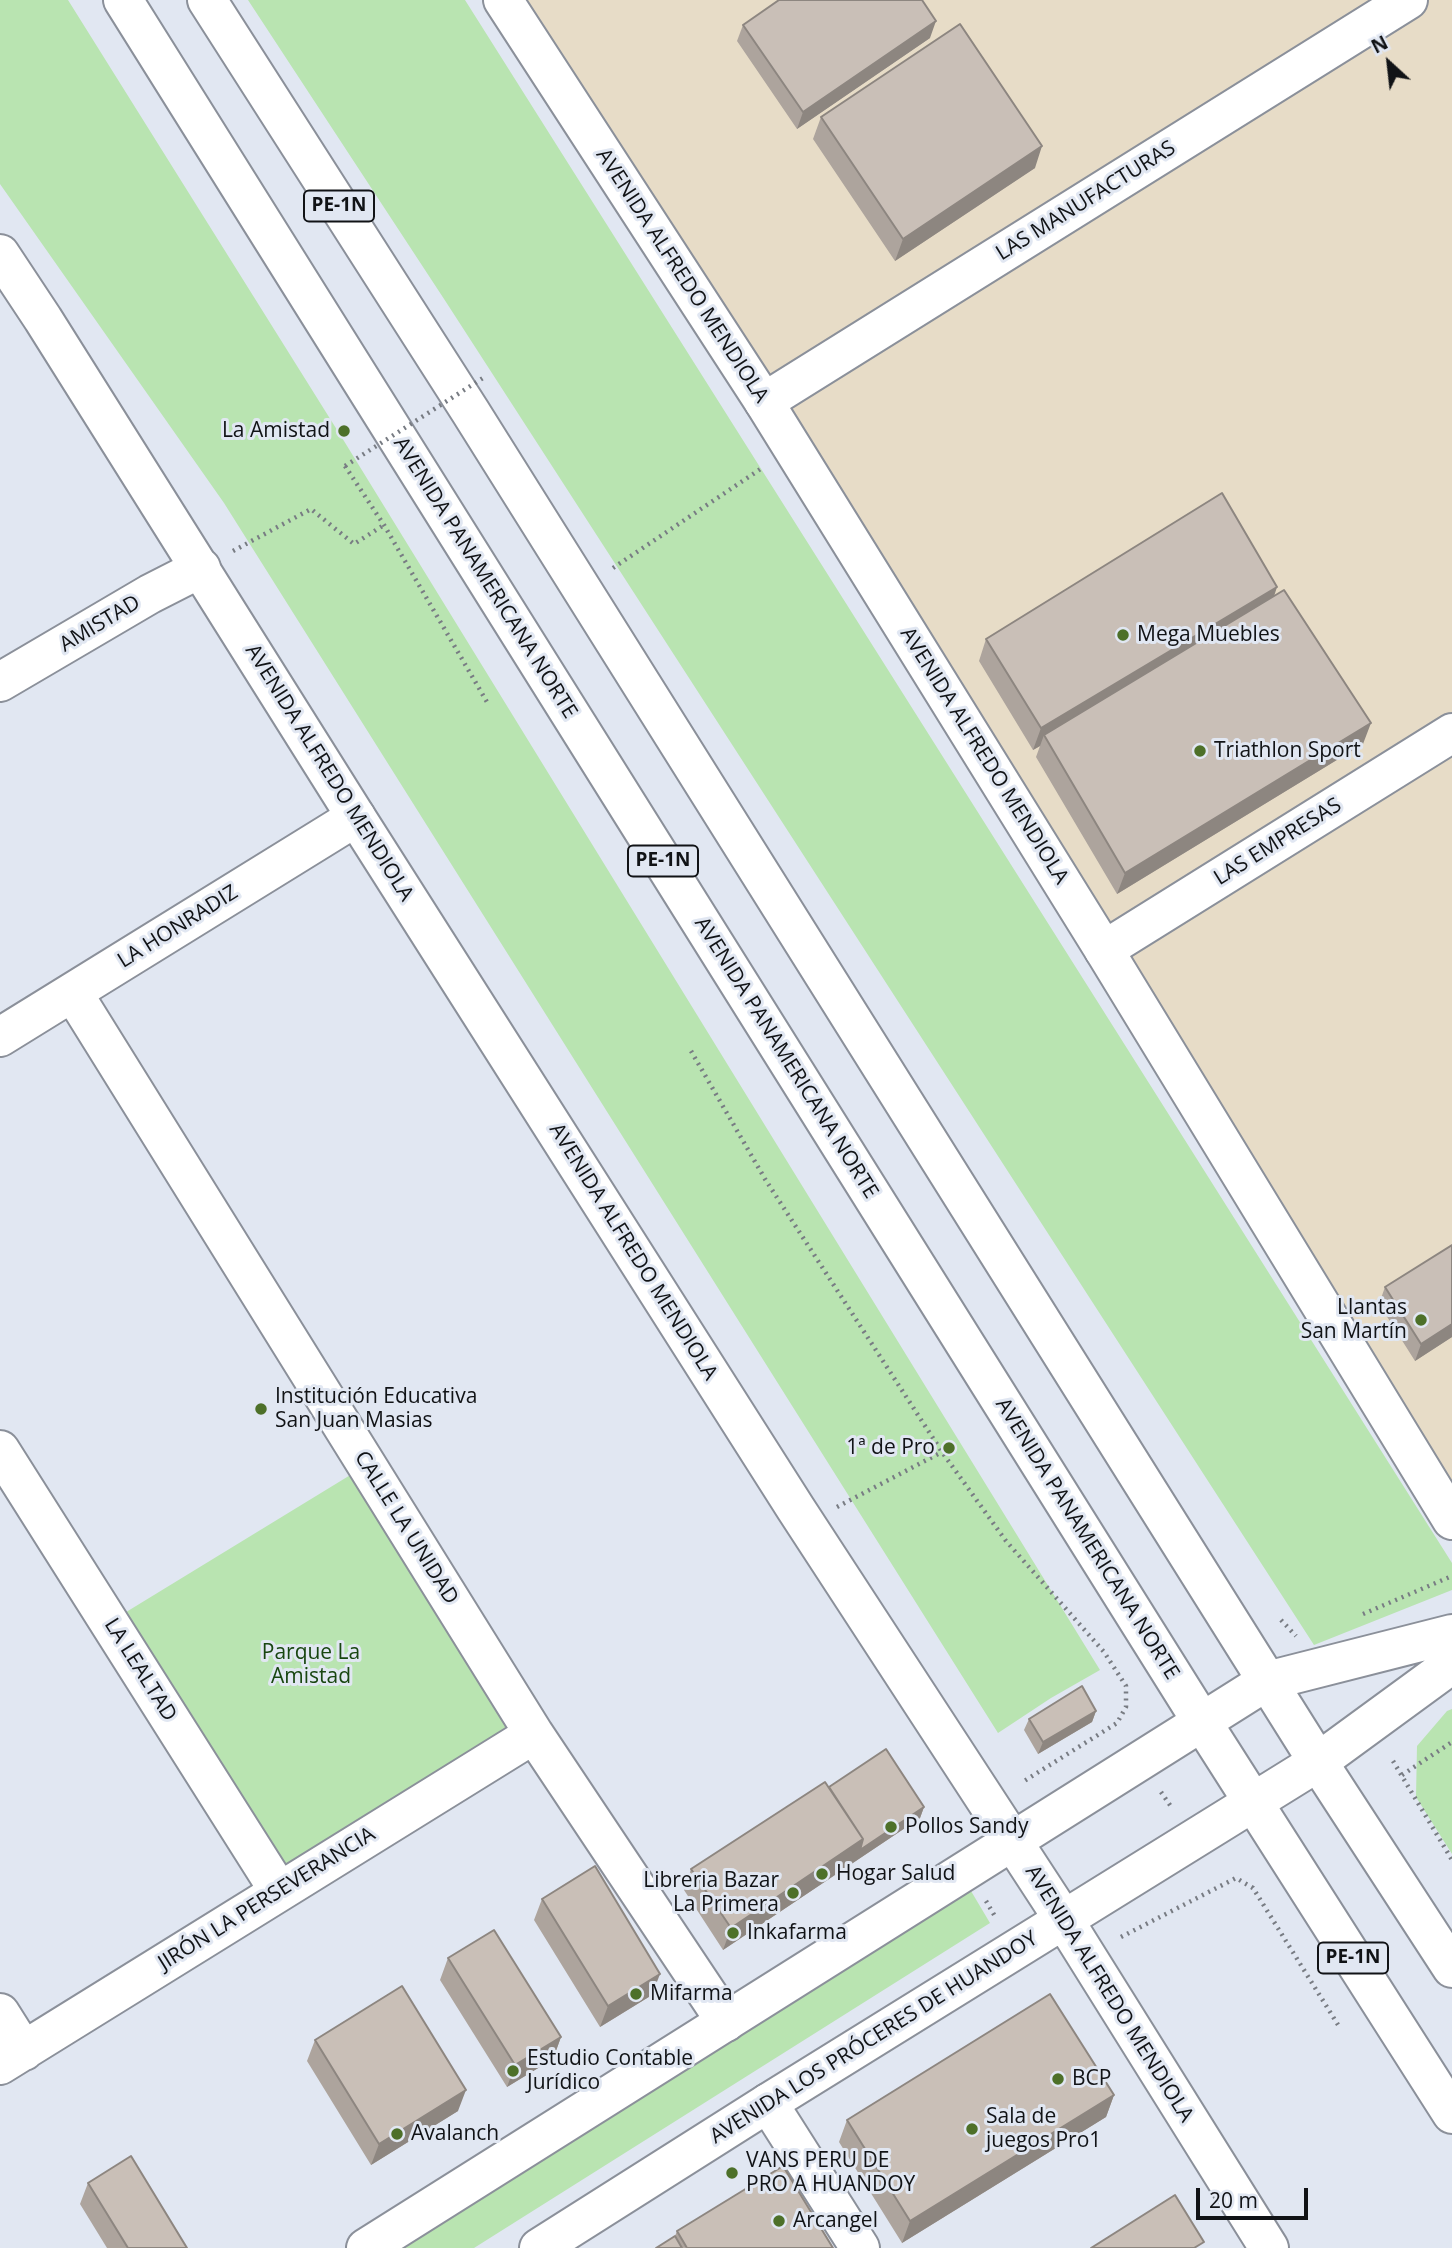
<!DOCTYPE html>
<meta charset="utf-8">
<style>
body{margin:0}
#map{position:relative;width:1452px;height:2248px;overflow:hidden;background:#e1e7f2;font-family:"Open Sans",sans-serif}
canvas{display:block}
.north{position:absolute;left:1354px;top:28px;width:70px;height:70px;-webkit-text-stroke:5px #e1e7f2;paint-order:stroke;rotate:333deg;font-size:19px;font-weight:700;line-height:28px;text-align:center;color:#111316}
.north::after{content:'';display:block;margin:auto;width:24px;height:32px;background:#111316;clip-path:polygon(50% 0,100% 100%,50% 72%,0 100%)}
.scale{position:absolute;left:1196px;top:2188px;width:112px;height:32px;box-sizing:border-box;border:4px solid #111316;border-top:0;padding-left:9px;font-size:21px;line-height:24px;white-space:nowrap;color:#111316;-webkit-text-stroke:5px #e1e7f2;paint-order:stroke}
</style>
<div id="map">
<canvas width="1452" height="2248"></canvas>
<div class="north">N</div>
<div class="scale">20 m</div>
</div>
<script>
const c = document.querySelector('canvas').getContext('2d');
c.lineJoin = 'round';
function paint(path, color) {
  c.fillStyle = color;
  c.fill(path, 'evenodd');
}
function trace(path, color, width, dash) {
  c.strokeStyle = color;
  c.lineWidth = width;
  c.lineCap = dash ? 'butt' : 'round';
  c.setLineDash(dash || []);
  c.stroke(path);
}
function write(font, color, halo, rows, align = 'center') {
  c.font = font + ' "Open Sans",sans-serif';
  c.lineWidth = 6;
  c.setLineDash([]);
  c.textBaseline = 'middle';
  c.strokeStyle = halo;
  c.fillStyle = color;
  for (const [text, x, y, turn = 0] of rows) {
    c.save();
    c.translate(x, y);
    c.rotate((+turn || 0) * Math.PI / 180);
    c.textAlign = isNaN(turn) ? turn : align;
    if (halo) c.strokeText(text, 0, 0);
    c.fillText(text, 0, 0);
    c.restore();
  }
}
const industrial = new Path2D(`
 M526 0H1452V1481L954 670Z`);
const green = new Path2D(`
 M0 0H68L344 441 1100 1670 1051 1698 998 1733 224 503 0 184Z
 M248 0H465L1452 1563V1590L1314 1645 446 302Z
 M352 1474 515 1729 281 1872 118 1617Z
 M1452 1709V1854L1416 1797 1417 1746 1447 1711Z
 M971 1891 990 1923 474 2248H403Z`);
const path = new Path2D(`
 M345 466 384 525 487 702
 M233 551 311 509 354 544 384 525
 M613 568 762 468
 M691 1051 765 1179 942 1452 1006 1541 1104 1652 1126 1686V1707L1117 1723 1021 1783
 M837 1507 942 1452
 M1363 1614 1452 1576
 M1281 1620 1296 1636
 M1393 1761 1452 1860
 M1402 1775 1452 1742
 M1161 1792 1172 1808
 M986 1901 996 1918
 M1121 1937 1236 1878 1253 1888 1340 2028`);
const street = new Path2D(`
 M764 402 1408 0
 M0 682 150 594 201 568
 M1104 950 1452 733
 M73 993 534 1734 726 2022
 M0 1037 356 817
 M0 1450 279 1891
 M0 2013 24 2051
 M0 2065 534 1734
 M768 2103 860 2248`);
const secondary = new Path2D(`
 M503 0 764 402 1104 950 1452 1520
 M0 254 43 319 356 817 796 1509 1064 1920 1269 2248
 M366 2248 1267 1681 1452 1634
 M539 2248 768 2103 1318 1762 1452 1664`);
const highway = new Path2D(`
 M123 0 1202 1722 1452 2114
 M207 0 470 411 1318 1762 1452 1968`);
const pathBridge = new Path2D(`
 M345 466 483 378`);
const wall = new Path2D(`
 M743 25 930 38 797 129 737 41Z
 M821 117 1035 168 895 261 813 139Z
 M1274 596 1363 744 1117 894 1036 757 1040 746 1033 750 979 661 986 639Z
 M1452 1245V1337L1415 1361 1379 1304 1385 1287Z
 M1096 1711 1092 1722 1038 1754 1024 1730 1029 1719Z
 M829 1787 924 1807 920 1818 723 1950 684 1890 691 1869Z
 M542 1899 652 1995 600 2027 534 1920Z
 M448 1958 561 2037 553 2059 507 2087 440 1980Z
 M315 2040 458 2111 371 2165 307 2061Z
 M1114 2095 1106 2117 902 2243 839 2142 847 2120Z
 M88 2183 187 2248H107L80 2204Z
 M677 2231 833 2248H656L675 2236Z`);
const shadedWall = new Path2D(`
 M936 21 930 38 797 129 803 112Z
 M1042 146 1035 168 895 261 903 239Z
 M1277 587 1270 609 1044 735 1040 746 1033 750 1041 728Z
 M1371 723 1363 744 1117 894 1125 873Z
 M1452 1324V1337L1415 1361 1421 1344Z
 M1096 1711 1092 1722 1038 1754 1043 1742Z
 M924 1807 920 1818 723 1950 731 1928 863 1839Z
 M660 1974 652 1995 600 2027 608 2006Z
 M561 2037 553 2059 507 2087 515 2065Z
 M466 2090 458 2111 371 2165 379 2144Z
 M1114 2095 1106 2117 902 2243 910 2221Z`);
const building = new Path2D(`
 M779 0H922L936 21 803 112 743 25Z
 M960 24 1042 146 903 239 821 117Z
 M1222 493 1277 587 1041 728 986 639Z
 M1284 590 1371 723 1125 873 1044 735Z
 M1452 1245V1324L1421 1344 1385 1287Z
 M1082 1686 1096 1711 1043 1742 1029 1719Z
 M886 1749 924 1807 860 1850 863 1839 829 1787Z
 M825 1782 863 1839 731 1928 691 1869Z
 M595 1866 660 1974 608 2006 542 1899Z
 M494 1930 561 2037 515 2065 448 1958Z
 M402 1986 466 2090 379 2144 315 2040Z
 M1050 1994 1114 2095 910 2221 847 2120Z
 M131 2156 187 2248H128L88 2183Z
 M783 2166 833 2248H687L677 2231Z
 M1175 2195 1204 2242 1194 2248H1091Z
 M675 2236 682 2248H656Z`);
const markers = [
 [344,431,7,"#4d7029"],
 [1123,635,7,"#4d7029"],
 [1200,751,7,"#4d7029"],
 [1421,1320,7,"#4d7029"],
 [261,1409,7,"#4d7029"],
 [949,1448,7,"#4d7029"],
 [891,1827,7,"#4d7029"],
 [822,1874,7,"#4d7029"],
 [793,1893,7,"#4d7029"],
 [733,1933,7,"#4d7029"],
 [636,1994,7,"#4d7029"],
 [513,2071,7,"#4d7029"],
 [1058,2079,7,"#4d7029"],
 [972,2129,7,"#4d7029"],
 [397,2134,7,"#4d7029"],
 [732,2173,7,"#4d7029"],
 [779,2221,7,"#4d7029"]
];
const shields = [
 [339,206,70],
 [663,861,70],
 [1353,1958,70]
];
const shieldNames = [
 ["PE-1N",339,206],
 ["PE-1N",663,861],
 ["PE-1N",1353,1958]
];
const streetNames = [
 ["LAS MANUFACTURAS",1086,201,-32],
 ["AVENIDA ALFREDO MENDIOLA",682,276,57],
 ["AVENIDA PANAMERICANA NORTE",485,578,58],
 ["AMISTAD",100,624,-31],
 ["AVENIDA ALFREDO MENDIOLA",984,756,58],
 ["AVENIDA ALFREDO MENDIOLA",329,773,58],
 ["LAS EMPRESAS",1278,842,-32],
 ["LA HONRADIZ",178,927,-32],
 ["AVENIDA PANAMERICANA NORTE",786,1058,58],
 ["AVENIDA ALFREDO MENDIOLA",633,1252,58],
 ["CALLE LA UNIDAD",406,1528,58],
 ["AVENIDA PANAMERICANA NORTE",1087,1539,58],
 ["LA LEALTAD",140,1670,58],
 ["JIRÓN LA PERSEVERANCIA",267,1899,-32],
 ["AVENIDA ALFREDO MENDIOLA",1109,1994,58],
 ["AVENIDA LOS PRÓCERES DE HUANDOY",874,2038,-32]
];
const poiNames = [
 ["La Amistad",330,431,"right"],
 ["Mega Muebles",1137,635],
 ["Triathlon Sport",1214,751],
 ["Llantas",1407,1308,"right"],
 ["San Martín",1407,1332,"right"],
 ["Institución Educativa",275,1397],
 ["San Juan Masias",275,1421],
 ["1ª de Pro",935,1448,"right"],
 ["Pollos Sandy",905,1827],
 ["Hogar Salud",836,1874],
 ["Libreria Bazar",779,1881,"right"],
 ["La Primera",779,1905,"right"],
 ["Inkafarma",747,1933],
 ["Mifarma",650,1994],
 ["Estudio Contable",527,2059],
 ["Jurídico",527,2083],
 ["BCP",1072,2079],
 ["Sala de",986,2117],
 ["juegos Pro1",986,2141],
 ["Avalanch",411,2134],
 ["VANS PERU DE",746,2161],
 ["PRO A HUANDOY",746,2185],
 ["Arcangel",793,2221]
];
const parkNames = [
 ["Parque La",311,1653],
 ["Amistad",311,1677]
];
paint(industrial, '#e7dcc7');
paint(green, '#b9e4b1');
trace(street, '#8b909a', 42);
trace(secondary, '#8b909a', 42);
trace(highway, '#8b909a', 42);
trace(path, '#787c83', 4.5, [2, 5]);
trace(street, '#fff', 38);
trace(secondary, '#fff', 38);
trace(highway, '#fff', 38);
trace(pathBridge, '#787c83', 4.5, [2, 5]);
paint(wall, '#ada49d');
paint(shadedWall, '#8d8680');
paint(building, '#c9bfb7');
trace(building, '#8d8680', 2);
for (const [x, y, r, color] of markers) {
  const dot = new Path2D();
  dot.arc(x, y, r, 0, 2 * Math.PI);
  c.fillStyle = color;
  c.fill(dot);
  trace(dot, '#e1e7f2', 2.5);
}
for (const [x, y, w] of shields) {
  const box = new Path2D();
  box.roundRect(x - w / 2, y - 15.5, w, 31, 5);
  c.fillStyle = '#e1e7f2';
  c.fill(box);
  trace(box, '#111316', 2);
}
write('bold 19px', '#111316', null, shieldNames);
write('21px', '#111316', '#e1e7f2', streetNames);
write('21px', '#111316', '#e1e7f2', poiNames, 'left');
write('21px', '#184610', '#e1e7f2', parkNames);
</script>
